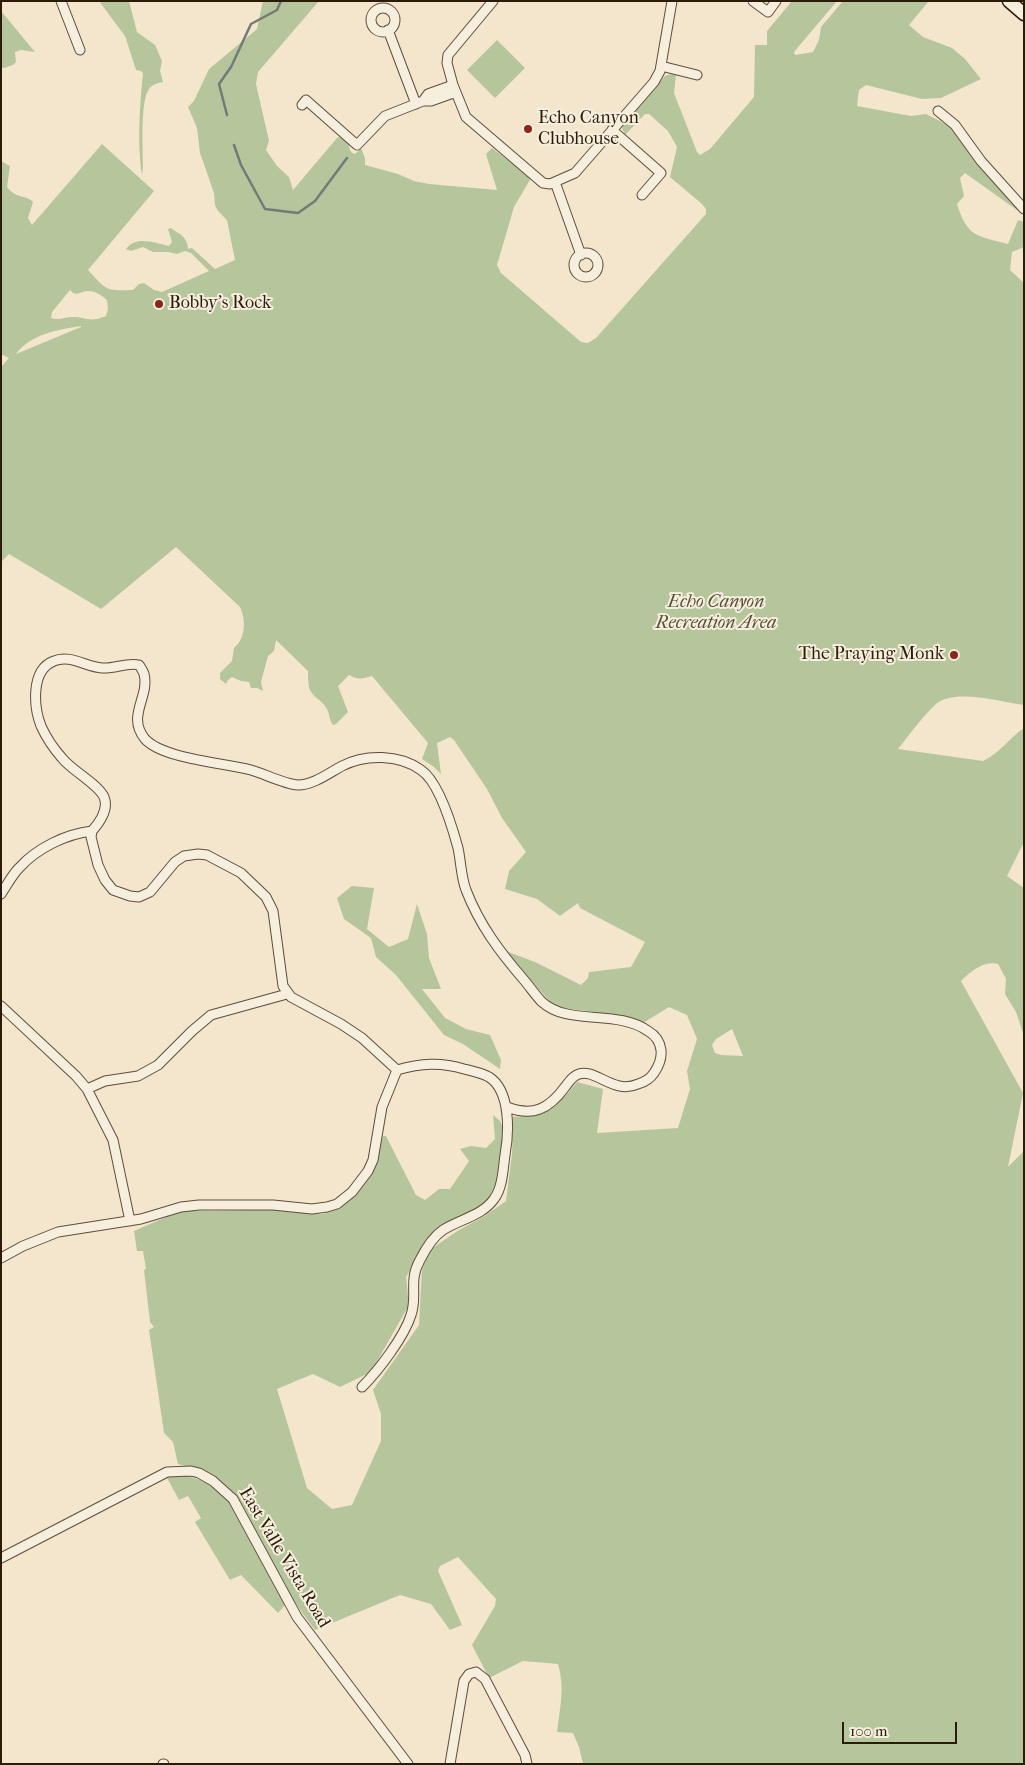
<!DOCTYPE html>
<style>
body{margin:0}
#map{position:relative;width:1025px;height:1765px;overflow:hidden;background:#f3e6cc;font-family:"IM FELL French Canon",serif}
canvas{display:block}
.frame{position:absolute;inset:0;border:2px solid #2d1a08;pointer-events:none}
.scale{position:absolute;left:842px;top:1722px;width:115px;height:22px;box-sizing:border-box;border:2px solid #2d1a08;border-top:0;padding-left:6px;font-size:15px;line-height:18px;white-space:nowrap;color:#2d1a08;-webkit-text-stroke:4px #f7efde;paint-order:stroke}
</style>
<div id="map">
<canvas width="1025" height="1765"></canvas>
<div class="frame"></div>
<div class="scale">100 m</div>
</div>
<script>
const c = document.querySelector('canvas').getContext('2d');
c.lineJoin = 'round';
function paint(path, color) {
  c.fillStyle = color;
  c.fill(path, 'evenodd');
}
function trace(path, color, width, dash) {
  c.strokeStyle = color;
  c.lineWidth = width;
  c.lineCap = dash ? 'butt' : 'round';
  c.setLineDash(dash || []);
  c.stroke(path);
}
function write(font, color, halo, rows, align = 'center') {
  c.font = font + ' "IM FELL French Canon",serif';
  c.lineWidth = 4;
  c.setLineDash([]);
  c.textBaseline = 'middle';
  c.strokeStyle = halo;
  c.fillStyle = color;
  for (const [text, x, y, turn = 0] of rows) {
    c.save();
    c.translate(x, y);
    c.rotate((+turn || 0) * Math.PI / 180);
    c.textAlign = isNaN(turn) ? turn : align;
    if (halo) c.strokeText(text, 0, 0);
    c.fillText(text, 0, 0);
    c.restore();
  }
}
const green = new Path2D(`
 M99 1H129L137 32 155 45 162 61 160 71 163 82C158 83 153 84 149 89 140 101 143 150 143 167L142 175C137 145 140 102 143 73L141 71 136 70 125 36Z
 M263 1H319L258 72 256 84 269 141 266 150 277 166 289 177 293 190 337 138 342 136C344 137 346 138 347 140 351 146 347 151 355 154L361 148 365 158V165L398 174 414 181 429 184 497 190 486 154 492 148 531 178 514 207 497 265 501 273 581 342 588 343 596 338 706 214V209L702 204 670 177 677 147 668 131 649 114H645L625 135 622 128 623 123 665 76 671 74 676 75 674 93 697 152 700 155 710 149 754 97 755 45H767V31L792 1H837L794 52 795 55 813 52 819 40 821 27 843 1H929L909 25 923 37 952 48 965 59 981 79 941 98 922 99 866 85 859 90 857 106 911 116 926 114 942 122 956 132 981 169 1021 213 965 173 960 178 964 196 957 204C967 237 977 236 1008 244L1018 220 1024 222V247L1012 252 1010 270 1024 283V705C1001 702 955 688 936 704 922 717 910 734 898 749L983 761C999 754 1009 738 1024 728V842L1007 876 1024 888V1036L1016 1012 1005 994 1006 979 998 964C984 960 971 971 961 981L1023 1093 1008 1167 1024 1151V1764H583L579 1747 573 1733 557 1732C560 1708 565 1687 558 1664L523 1661 489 1678 472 1645 495 1606 496 1599 458 1557 440 1566 438 1571 462 1625 450 1630 431 1604 400 1595 315 1630C297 1606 280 1582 266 1556 255 1535 247 1509 231 1491 217 1475 198 1469 178 1464L173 1442 164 1433 149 1330 154 1327 150 1322 144 1270 146 1269 143 1251H137L134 1231 182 1210 211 1211 279 1209 302 1213 323 1214 340 1209 373 1168 383 1136H386L416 1195 425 1200 439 1189H450L469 1161 460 1149 471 1146 486 1148 495 1139 493 1115 500 1121 506 1134 495 1192 479 1210 427 1244 406 1277 409 1305 371 1372 340 1387 313 1374 277 1389 307 1488 332 1509 352 1505 381 1441V1414L373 1390 419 1325 422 1270 431 1249 459 1230 483 1217 506 1201 512 1154 513 1117 543 1114 568 1093 577 1082 603 1089 597 1133 678 1128 690 1089 687 1071 697 1039 687 1015 669 1007 643 1023 602 1013 555 1007 503 950 535 962 581 985 588 978 589 972 631 967 645 942 580 908 578 903 560 916 537 899 505 889 509 871 526 852 502 818 487 789 454 740 450 737 437 743 441 774 434 767 422 759 428 743 372 676C363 679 357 680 349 675L338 686 348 712 336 724 333 725C329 720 330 715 327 709 323 700 311 697 309 687 308 682 308 676 308 671L276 640 274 651 268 656 261 682 263 691 257 688H251L249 682 241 681 232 677 228 680 226 684 220 679V673L232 661 234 648C246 638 246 620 240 607L176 547 101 609 9 554 1 562V367L9 358 1 354V161L10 166 7 187C16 199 27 195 33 202L28 218 32 225 102 144 154 191 88 270C107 290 104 291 133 290L139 284 144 283 154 290 162 292 209 271 191 253 185 251 177 254 168 252H153L143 247 131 251 126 249C136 235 155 243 169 246L172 242 168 229 171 228C179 234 188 237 188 249L192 248 215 269 235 260 227 220 218 211 215 205 214 193 200 153 197 128 188 107 194 101 209 69 257 29ZM70 290 73 293 77 294C89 288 97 291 107 300L108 309 106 316C89 323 88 317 72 317 65 317 59 321 51 318L52 312ZM81 326V327L16 354C31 334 57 330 81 326ZM732 1029 743 1056 721 1055 715 1053 712 1045 716 1039Z
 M1 11 35 52 21 50 15 52 16 62 13 65 4 68 1 67Z
 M497 40 525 68 495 98 467 70Z
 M352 886 374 888 367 929 389 947 408 939 417 904 427 934 429 958 441 989H422L445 1018 466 1029 490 1035 501 1060 500 1069 463 1044 444 1035 396 975 376 957 371 938 344 919 337 898Z
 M179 1474C200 1478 215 1486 230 1501L285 1605 278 1613 241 1575 230 1580 195 1522 201 1518 188 1496 179 1500 166 1476Z`);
const stream = new Path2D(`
 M227 115 219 84 231 67 251 24 277 10 281 1
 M234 145 241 165 265 209 298 213 315 201 347 158`);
const street = new Path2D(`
 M61 1 80 50
 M493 1 448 55 447 63 453 85 466 117 543 183 550 184 575 173 654 82 660 71 672 1
 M753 1 768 12 776 1
 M371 20a12 12 0 1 1 24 0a12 12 0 1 1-24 0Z
 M388 30 416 104
 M661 66 697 75
 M423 101 428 94 453 85
 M302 105 306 100 357 145 385 116 423 101H431L456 92
 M938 111 955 125 981 161 1024 209
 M612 130 661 173 642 195
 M555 182 581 255
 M574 265a12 12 0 1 1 24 0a12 12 0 1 1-24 0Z
 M92 831C100 822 109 809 104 797 98 784 71 770 62 758 54 749 46 737 41 726 34 708 30 670 54 661 70 654 86 667 102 668 115 669 127 662 139 665 140 666 144 673 144 674 150 697 126 716 145 739 163 759 225 763 251 770 265 774 284 784 298 785 313 785 329 773 342 766 365 754 399 754 421 770 439 782 452 826 458 848 461 862 461 877 466 890 480 926 500 952 524 980 530 987 536 996 542 1002 568 1026 617 1009 648 1031 655 1035 660 1042 661 1050 662 1058 658 1067 654 1073 650 1079 645 1082 638 1084 614 1095 595 1068 579 1074 572 1076 569 1082 565 1087 549 1109 533 1117 507 1107
 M92 831 91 837 98 865 105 880 113 890 130 896 139 897 150 892 175 862 184 856 198 854 207 855 241 873 266 897 273 911 283 986 291 997 341 1024 362 1038 397 1070
 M1 894C7 885 12 875 19 868 37 848 66 834 92 831
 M1 1006 76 1076 87 1089 113 1140 130 1221
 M87 1089 105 1081 138 1076 158 1065 192 1031 211 1015 287 994
 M1 1258 23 1246 58 1232 141 1219 181 1207 199 1205H273L312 1209 327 1207 337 1204 352 1192 368 1171 373 1160 382 1107 397 1070C421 1063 441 1062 464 1069 472 1071 482 1073 489 1077 511 1091 509 1133 505 1155 503 1168 503 1187 494 1199 482 1216 460 1219 443 1230 434 1236 425 1250 420 1260 408 1281 418 1295 411 1315 404 1337 379 1370 362 1387
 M1 1558 167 1472 191 1471 199 1473 213 1481 233 1499 297 1617 408 1764
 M163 1764H164
 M450 1764 464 1681 469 1674 476 1672 485 1679 525 1755 527 1764`);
const secondary = new Path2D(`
 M1009 1 1024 14`);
const markers = [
 [528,129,5,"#8f2418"],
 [159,304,5,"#8f2418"],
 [954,655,5,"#8f2418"]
];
const poiNames = [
 ["Echo Canyon",538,119],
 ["Clubhouse",538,140],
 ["Bobby's Rock",169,304],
 ["The Praying Monk",944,655,"right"]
];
const parkNames = [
 ["Echo Canyon",716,603],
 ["Recreation Area",716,624]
];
const streetNames = [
 ["East Valle Vista Road",284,1558,59]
];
paint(green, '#b6c69c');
trace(stream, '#717c76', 2.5);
trace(street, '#5e4d39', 11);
trace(secondary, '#2d1a08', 15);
trace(street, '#f7efde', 9);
trace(secondary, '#f7efde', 12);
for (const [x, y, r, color] of markers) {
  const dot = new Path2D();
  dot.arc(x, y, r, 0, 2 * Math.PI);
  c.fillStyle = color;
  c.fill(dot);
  trace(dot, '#f7efde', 2);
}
write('18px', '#2d1a08', '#f7efde', poiNames, 'left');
write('italic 18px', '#564e34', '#f7efde', parkNames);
write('18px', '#2d1a08', '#f7efde', streetNames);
</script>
